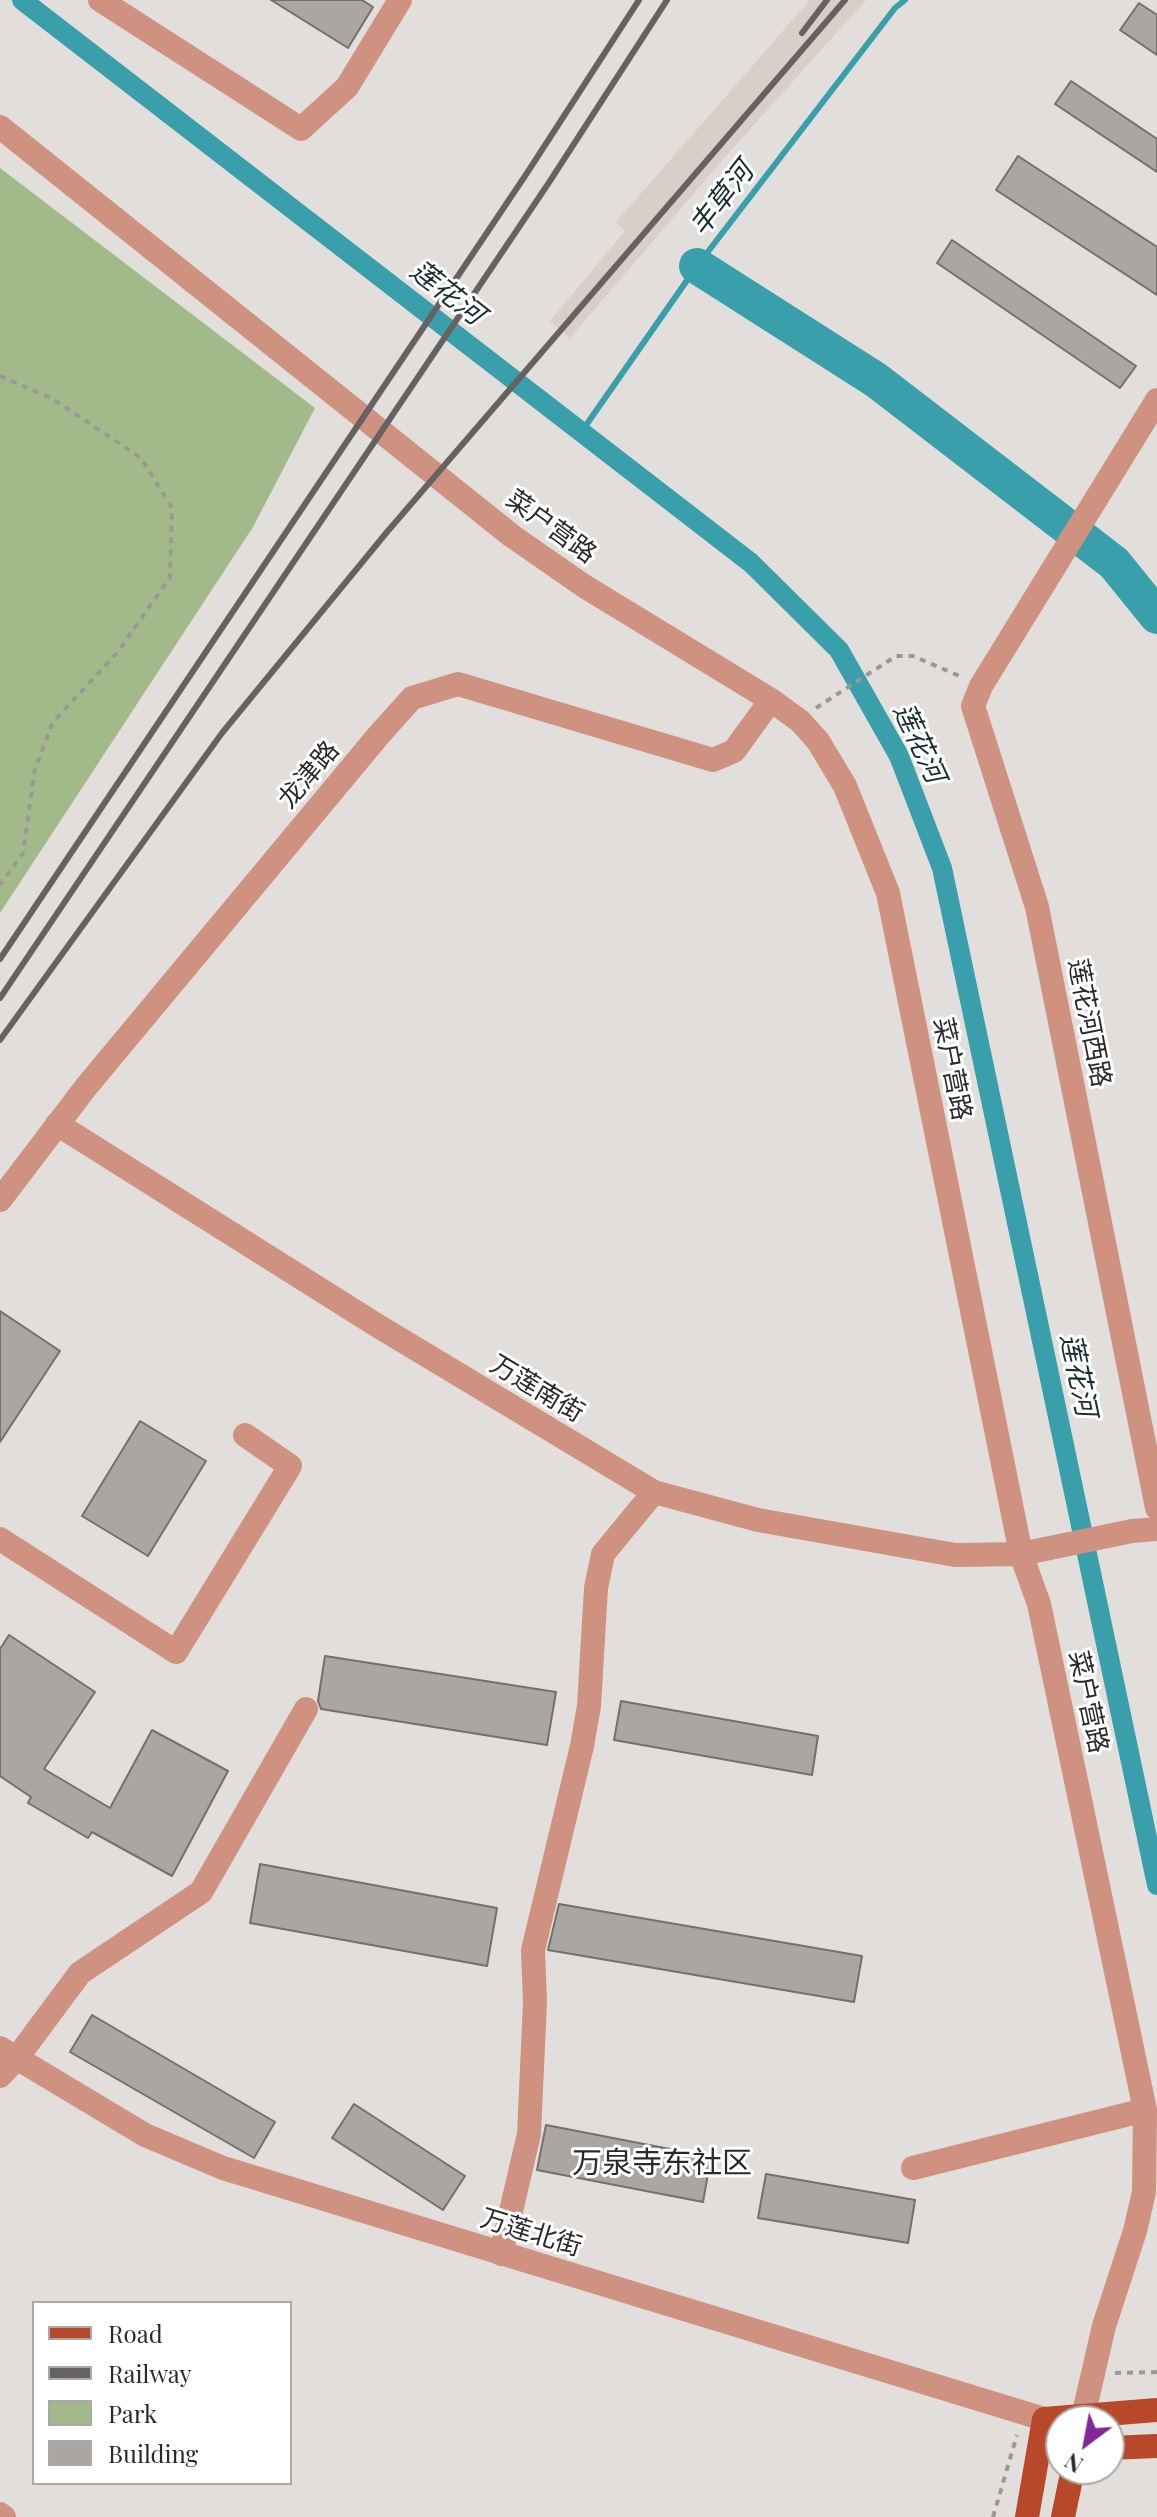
<!DOCTYPE html>
<meta charset="utf-8">
<style>
body{margin:0}
#map{position:relative;width:1157px;height:2517px;overflow:hidden;background:#e2dedc;font-family:"Playfair Display",serif}
canvas{display:block}
.legend{position:absolute;left:32px;top:2301px;width:260px;height:184px;box-sizing:border-box;background:#fff;border:2px solid #aaa9a9;margin:0;padding:10px 14px;list-style:none;font-size:24px;color:#2b2929}
.legend li{display:flex;align-items:center;gap:16px;height:40px}
.legend b{width:40px;border:2px solid #aaa9a9}
.north{position:absolute;left:1045px;top:2405px;width:80px;height:80px;box-sizing:border-box;background:#fff;border:2px solid #aaa9a9;border-radius:50%;rotate:212deg;font-size:22px;font-weight:700;line-height:32px;text-align:center;color:#2b2929}
.north::after{content:'';display:block;margin:auto;width:28px;height:36px;background:#822794;clip-path:polygon(50% 0,100% 100%,50% 72%,0 100%)}
</style>
<div id="map">
<canvas width="1157" height="2517"></canvas>
<ul class="legend">
<li><b style="height:10px;background:#b7492a"></b>Road</li>
<li><b style="height:10px;background:#656261"></b>Railway</li>
<li><b style="height:22px;background:#a2ba89"></b>Park</li>
<li><b style="height:22px;background:#aaa6a4"></b>Building</li>
</ul>
<div class="north">N</div>
</div>
<script>
const c = document.querySelector('canvas').getContext('2d');
c.lineJoin = 'round';
function paint(path, color) {
  c.fillStyle = color;
  c.fill(path, 'evenodd');
}
function trace(path, color, width, dash) {
  c.strokeStyle = color;
  c.lineWidth = width;
  c.lineCap = dash ? 'butt' : 'round';
  c.setLineDash(dash || []);
  c.stroke(path);
}
function write(font, color, halo, rows, align = 'center') {
  c.font = font + ' "Playfair Display","Noto Sans SC",serif';
  c.lineWidth = 6;
  c.setLineDash([]);
  c.textBaseline = 'middle';
  c.strokeStyle = halo;
  c.fillStyle = color;
  for (const [text, x, y, turn = 0] of rows) {
    c.save();
    c.translate(x, y);
    c.rotate((+turn || 0) * Math.PI / 180);
    c.textAlign = isNaN(turn) ? turn : align;
    if (halo) c.strokeText(text, 0, 0);
    c.fillText(text, 0, 0);
    c.restore();
  }
}
const built = new Path2D(`
 M810 0H866L725 157 570 338 550 321 625 231 616 222Z`);
const green = new Path2D(`
 M0 168 315 408 253 527 0 913Z`);
const stream = new Path2D(`
 M582 431 697 266 895 8 905 0`);
const canal = new Path2D(`
 M22 0 751 563 839 650 899 756 942 868 1157 1885`);
const river = new Path2D(`
 M697 266 876 380 1114 563 1157 616`);
const building = new Path2D(`
 M271 0H362L373 7 348 48Z
 M1139 3 1157 15V55L1120 30Z
 M1071 81 1157 139V172L1055 104Z
 M1018 156 1157 247V295L996 190Z
 M952 240 1136 366 1120 388 937 263Z
 M0 1311 60 1351 0 1442Z
 M140 1421 206 1461 148 1556 82 1516Z
 M9 1635 95 1692 44 1769 110 1808 152 1730 228 1771 172 1876 92 1832 88 1838 28 1803 31 1797 0 1776V1649Z
 M325 1656 556 1692 547 1745 321 1709 318 1701Z
 M621 1701 818 1736 812 1775 614 1740Z
 M260 1864 497 1908 487 1966 250 1923Z
 M559 1904 862 1956 854 2002 548 1950Z
 M92 2015 275 2122 254 2158 70 2052Z
 M354 2104 465 2176 443 2210 332 2138Z
 M546 2125 711 2157 703 2202 537 2170Z
 M766 2174 915 2200 908 2243 758 2218Z`);
const path = new Path2D(`
 M0 376 53 399 141 458 172 508 170 577 118 652 53 722 35 769 23 853 0 885
 M816 708 896 656H913L964 678
 M1115 2373 1157 2372
 M993 2517 1017 2435`);
const minor = new Path2D(`
 M100 0 301 129 347 87 400 0
 M0 127 512 536 584 586 771 700 800 721 818 741 845 786 888 893 1021 1554 1039 1604 1145 2110 1144 2192 1135 2231 1104 2326 1082 2421
 M1157 400 981 686 973 706 1037 907 1157 1508
 M57 1124 378 1326 654 1492 758 1520 955 1555 1021 1554 1132 1531 1157 1529
 M0 1200 86 1087 378 736 412 698 458 684 713 760 734 751 771 700
 M0 1539 176 1652 290 1466 245 1435
 M0 2048 145 2135 223 2168 1044 2419 1061 2434
 M0 2076 16 2059 80 1973 201 1892 306 1709
 M913 2168 1145 2110
 M501 2254 529 2134 535 2002 533 1950 582 1746 589 1706 596 1588 603 1554 654 1492
 M0 2514 4 2517`);
const major = new Path2D(`
 M1109 2448 1157 2446
 M1027 2517 1044 2419 1157 2410
 M1063 2517 1073 2469`);
const rail = new Path2D(`
 M802 33 827 0
 M0 959 527 173 639 0
 M0 998 548 184 667 0
 M0 1040 222 733 387 532 845 0`);
const streetNames = [
 ["菜户营路",551,527,36],
 ["龙津路",309,775,-50],
 ["莲花河西路",1089,1023,79],
 ["菜户营路",952,1069,79],
 ["万莲南街",537,1389,31],
 ["菜户营路",1088,1702,78],
 ["万莲北街",531,2233,17]
];
const waterNames = [
 ["丰草河",722,199,-52],
 ["莲花河",447,293,38],
 ["莲花河",919,743,65],
 ["莲花河",1078,1375,78]
];
const quarterNames = [
 ["万泉寺东社区",662,2164]
];
paint(built, '#d9cec8');
paint(green, '#a2ba89');
trace(stream, '#399fab', 6);
trace(canal, '#399fab', 20);
trace(river, '#399fab', 36);
paint(building, '#aaa6a4');
trace(building, '#73706e', 2);
trace(path, '#9b9796', 4, [6, 6]);
trace(minor, '#cf9280', 24);
trace(major, '#b7492a', 24);
trace(rail, '#656261', 6);
write('26px', '#2b2929', '#fff', streetNames);
write('italic 28px', '#182e31', '#fff', waterNames);
write('30px', '#2b2929', '#fff', quarterNames);
</script>
